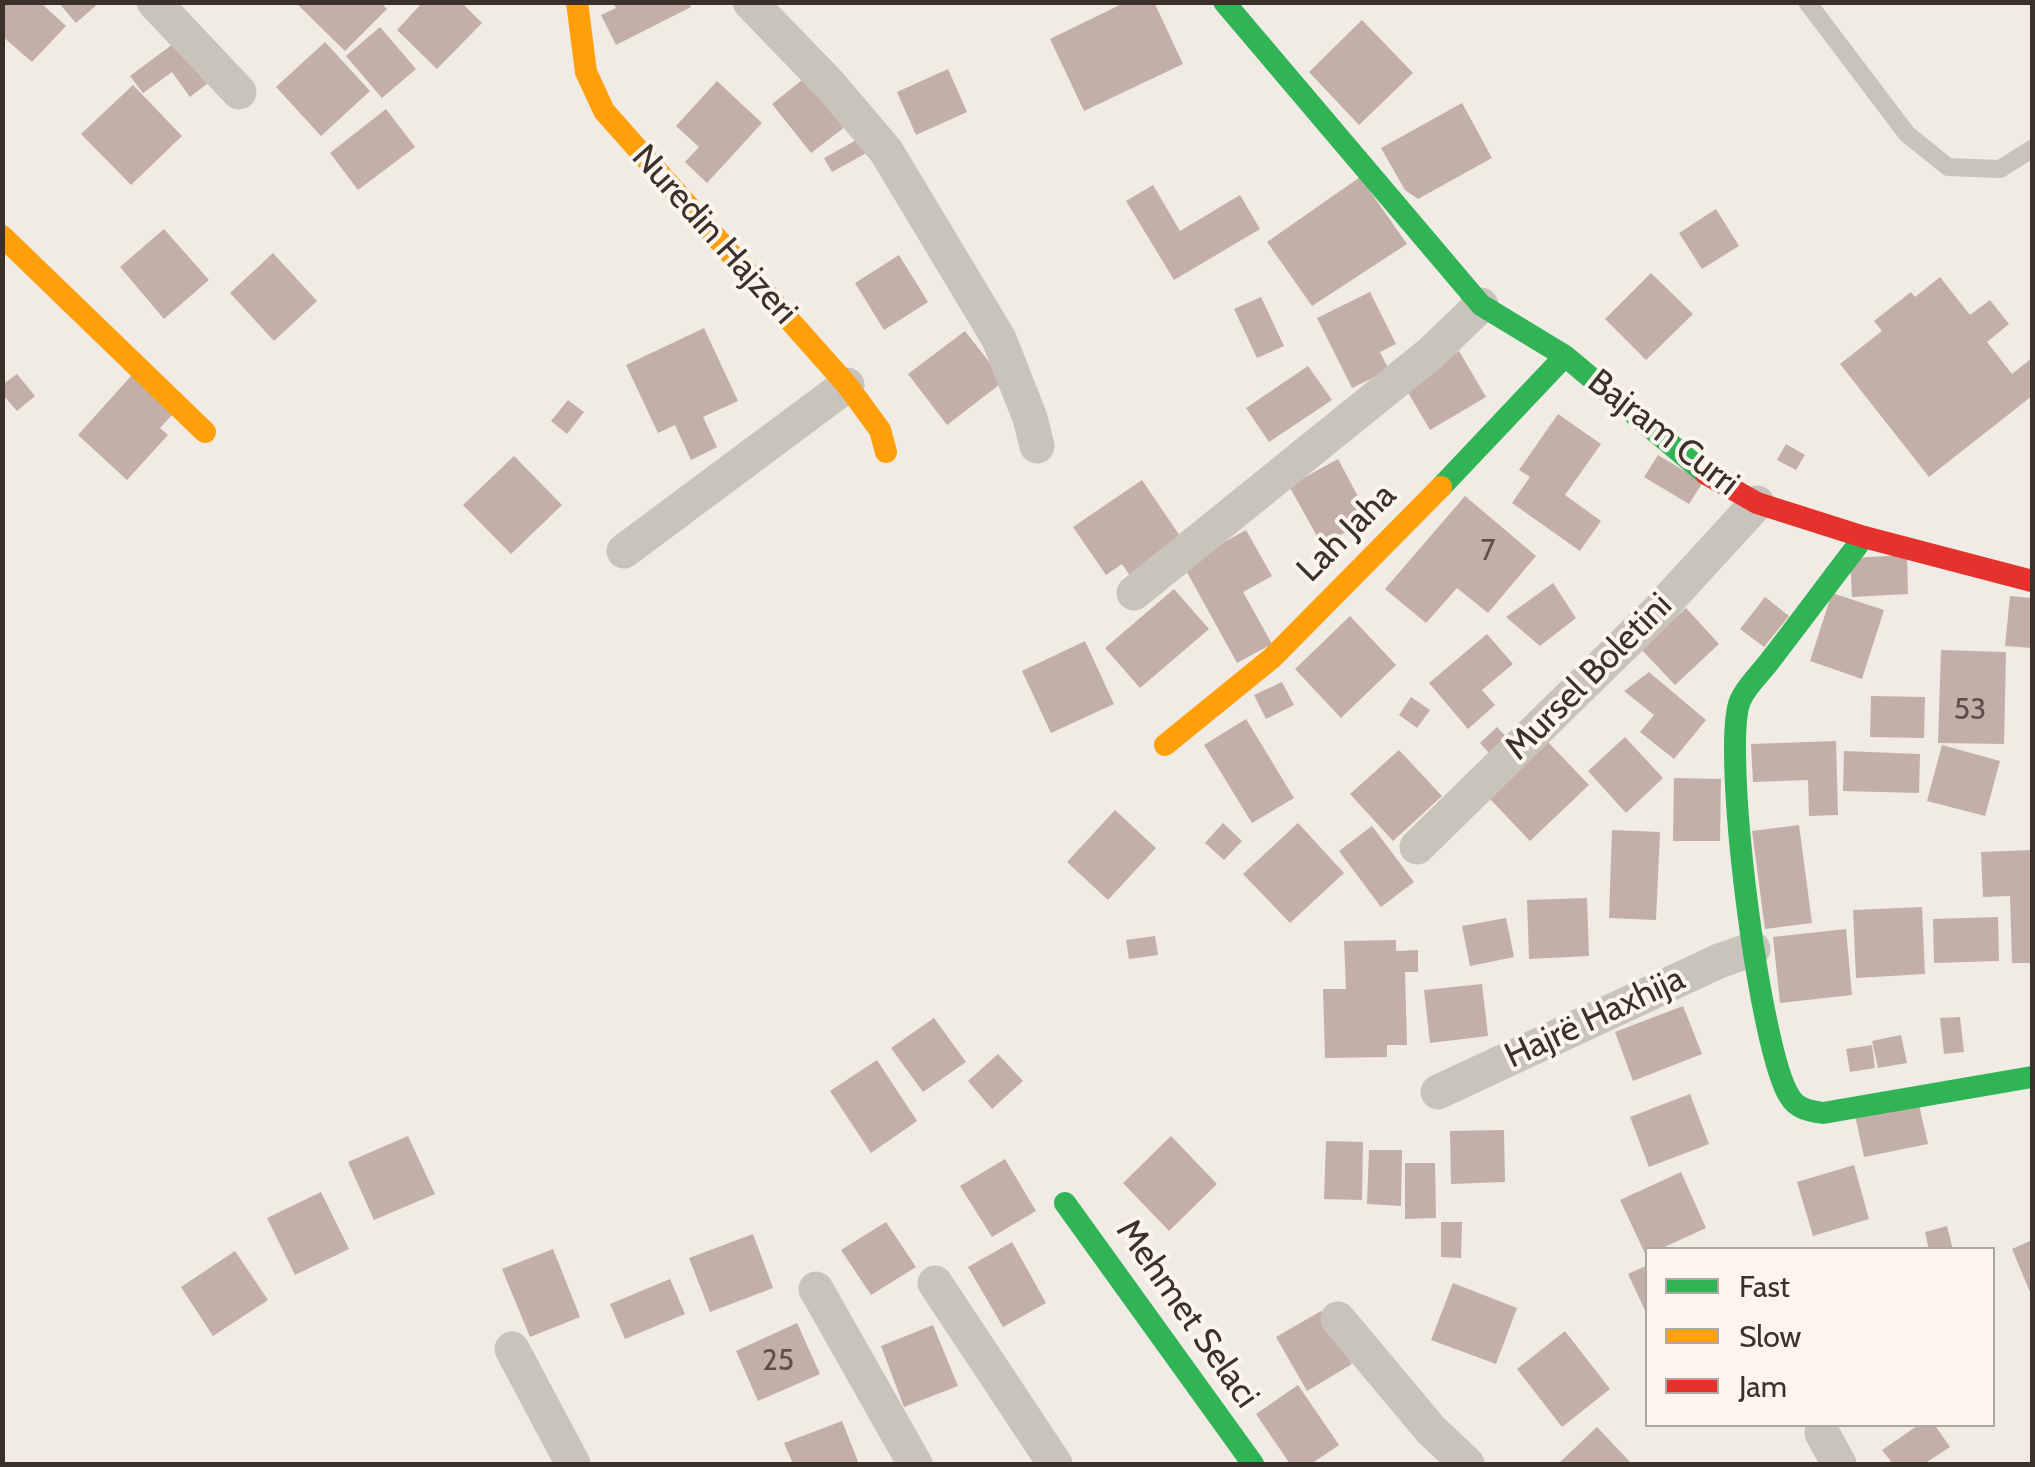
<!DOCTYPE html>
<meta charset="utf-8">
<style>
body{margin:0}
#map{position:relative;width:2035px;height:1467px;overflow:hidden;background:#f0ebe5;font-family:Cabin,sans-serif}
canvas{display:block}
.frame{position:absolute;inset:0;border:5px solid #3b302b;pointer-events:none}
.legend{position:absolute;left:1645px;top:1247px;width:350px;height:180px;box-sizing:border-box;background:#fbf5ee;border:2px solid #aea6a0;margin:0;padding:12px 18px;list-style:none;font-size:30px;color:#3b302b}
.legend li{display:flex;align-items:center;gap:20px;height:50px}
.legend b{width:50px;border:2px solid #aea6a0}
</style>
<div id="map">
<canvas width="2035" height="1467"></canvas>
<div class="frame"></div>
<ul class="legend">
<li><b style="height:12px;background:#30b455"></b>Fast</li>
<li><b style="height:12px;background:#ff9f0a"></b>Slow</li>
<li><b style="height:12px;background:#e5322d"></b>Jam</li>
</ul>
</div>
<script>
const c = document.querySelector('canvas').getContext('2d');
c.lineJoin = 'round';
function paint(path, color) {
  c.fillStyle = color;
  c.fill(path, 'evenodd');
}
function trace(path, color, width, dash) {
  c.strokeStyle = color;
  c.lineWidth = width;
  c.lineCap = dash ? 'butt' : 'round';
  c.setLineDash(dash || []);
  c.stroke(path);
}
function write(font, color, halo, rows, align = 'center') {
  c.font = font + ' Cabin,sans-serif';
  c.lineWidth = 8;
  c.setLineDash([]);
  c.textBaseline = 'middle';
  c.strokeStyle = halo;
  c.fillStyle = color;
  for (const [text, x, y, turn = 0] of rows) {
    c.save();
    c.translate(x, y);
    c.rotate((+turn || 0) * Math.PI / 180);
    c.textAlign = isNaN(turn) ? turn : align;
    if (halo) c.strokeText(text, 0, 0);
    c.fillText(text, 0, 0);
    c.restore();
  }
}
const building = new Path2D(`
 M2 2H40L66 26 32 62 2 36Z
 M58 2H100L76 23Z
 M295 2H380L387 9 345 51Z
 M423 2H461L482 23 437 69 397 30Z
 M613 2H688L691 7 616 45 601 15 616 8Z
 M1126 2H1154L1183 64 1084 111 1050 39Z
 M1362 20 1413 73 1359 125 1309 72Z
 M380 27 416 69 382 98 346 56Z
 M181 38 212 80 190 97 172 72 143 93 130 76Z
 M325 42 370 91 321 136 276 87Z
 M948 69 967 112 916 135 897 92Z
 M811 73 850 123 811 153 772 104Z
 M717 81 762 123 707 183 685 162 699 147 676 126Z
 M133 85 182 136 131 185 81 134Z
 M1462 103 1492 158 1418 199 1405 190 1381 148Z
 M386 109 415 147 358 190 330 153Z
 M862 137 870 151 832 172 824 158Z
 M1360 177 1407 244 1312 306 1267 242Z
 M1153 185 1180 231 1240 195 1260 229 1174 280 1126 201Z
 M1716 209 1739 246 1702 269 1679 233Z
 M164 229 209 280 164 319 120 267Z
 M273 253 317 301 274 341 230 293Z
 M899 255 928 302 884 330 855 283Z
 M1651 273 1693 314 1646 360 1605 319Z
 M1940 277 1970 315 1990 300 2009 324 1987 342 2012 374 2032 358V396L1929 477 1840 364 1882 331 1874 321 1911 292 1915 297Z
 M1370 292 1396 344 1380 352 1389 370 1352 388 1317 318Z
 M1261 297 1284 346 1257 358 1234 309Z
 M704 328 738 401 703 417 717 447 691 460 675 425 658 433 626 365Z
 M965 331 1004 381 947 425 908 374Z
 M1459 351 1486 397 1430 430 1403 384Z
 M1308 366 1332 400 1269 442 1246 408Z
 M17 374 35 396 17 411 2 394V385Z
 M132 375 174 413 160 428 168 435 127 480 78 435Z
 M568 400 584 412 567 434 551 421Z
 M1558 414 1601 444 1565 495 1601 521 1580 551 1512 503 1530 477 1519 470Z
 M1786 444 1805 455 1796 470 1777 460Z
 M1658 455 1703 482 1689 504 1644 477Z
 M514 456 562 505 511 554 463 505Z
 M1338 459 1370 519 1322 545 1289 486Z
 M1142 480 1184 542 1131 577 1122 564 1106 575 1073 527Z
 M1465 496 1536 556 1488 613 1457 588 1426 623 1385 589Z
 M1246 530 1272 576 1243 592 1272 644 1237 663 1183 565Z
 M1907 555 1908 594 1852 597 1850 558Z
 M1553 583 1576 618 1540 646 1506 617Z
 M1174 589 1209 629 1140 688 1105 648Z
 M1832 593 1884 610 1862 679 1810 661Z
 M2010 596 2032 598V648L2005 646Z
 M1765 597 1789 616 1764 647 1740 629Z
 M1686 608 1719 644 1675 685 1641 649Z
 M1350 616 1396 665 1341 718 1295 669Z
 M1487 634 1513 664 1482 690 1495 705 1468 729 1429 683Z
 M1085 641 1114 704 1051 733 1022 671Z
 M1941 650 2006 652 2004 744 1938 743Z
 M1649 672 1706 720 1674 759 1640 732 1654 715 1624 691Z
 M1282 682 1294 705 1266 719 1254 695Z
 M1871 696 1925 697 1924 738 1870 737Z
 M1411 697 1430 710 1417 728 1399 715Z
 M1246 719 1294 798 1252 823 1204 745Z
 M1497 727 1507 738 1490 754 1480 743Z
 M1625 737 1663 778 1626 813 1588 771Z
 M1547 741 1589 785 1530 841 1488 797Z
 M1836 741 1838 815 1809 816 1808 780 1753 782 1751 744Z
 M1942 745 2000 761 1985 816 1927 801Z
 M1399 750 1442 796 1393 841 1350 794Z
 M1844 751 1920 754 1919 793 1843 791Z
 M1674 778 1721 779 1720 841H1673Z
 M1115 810 1156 848 1108 900 1067 862Z
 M1223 823 1242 841 1224 860 1205 843Z
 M1298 823 1344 873 1290 923 1243 874Z
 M1799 825 1812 923 1765 929 1752 831Z
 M1372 826 1414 882 1381 907 1339 851Z
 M1612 830 1660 832 1656 920 1609 918Z
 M2032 850V963H2012L2010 896 1983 897 1981 852Z
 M1587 898 1589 956 1529 959 1527 900Z
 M1922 907 1925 974 1856 978 1853 910Z
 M1998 917 1999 961 1934 963 1933 919Z
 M1506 918 1514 957 1470 966 1462 926Z
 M1846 929 1852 995 1780 1003 1773 937Z
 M1155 936 1158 955 1129 959 1126 940Z
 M1396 940V951L1418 950V972H1405L1407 1045H1387V1057L1325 1058 1323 989H1346L1344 941Z
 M1482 984 1488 1036 1430 1043 1424 990Z
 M1683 1006 1702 1054 1633 1081 1615 1032Z
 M1960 1017 1964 1052 1944 1054 1940 1018Z
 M934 1018 966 1062 923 1092 891 1048Z
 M1901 1035 1907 1063 1878 1068 1872 1041Z
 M1872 1045 1875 1068 1850 1072 1846 1049Z
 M998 1054 1023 1081 992 1109 968 1081Z
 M877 1060 917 1121 871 1153 830 1091Z
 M1690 1094 1709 1144 1649 1167 1630 1117Z
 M1918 1101 1928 1144 1864 1157 1855 1115Z
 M1504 1130 1505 1182 1451 1184 1450 1131Z
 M408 1136 435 1194 374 1220 348 1162Z
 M1171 1136 1217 1184 1169 1231 1123 1183Z
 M1326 1141 1363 1142 1362 1200 1324 1199Z
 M1369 1150H1402L1401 1206 1367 1204Z
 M1005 1159 1036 1211 992 1237 960 1186Z
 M1405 1163H1435L1436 1218 1405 1219Z
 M1854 1165 1869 1219 1813 1236 1797 1182Z
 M1681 1172 1706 1228 1658 1250H1648V1260L1620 1200Z
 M321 1192 349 1249 295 1275 267 1218Z
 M886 1222 916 1267 871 1295 841 1250Z
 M1441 1222H1462L1461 1258 1441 1257Z
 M1947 1226 1953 1250H1929L1925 1232Z
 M753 1234 773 1288 710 1312 689 1258Z
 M2032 1240V1297L2012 1249Z
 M1012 1242 1046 1303 1003 1327 968 1267Z
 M553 1249 580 1317 530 1337 502 1269Z
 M235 1251 268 1300 213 1336 181 1287Z
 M1648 1265V1317L1628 1274Z
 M670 1279 685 1314 625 1339 610 1304Z
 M1453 1283 1517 1308 1496 1364 1431 1340Z
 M1321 1311 1352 1364 1307 1391 1276 1337Z
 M797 1323 820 1374 758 1401 736 1351Z
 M933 1325 958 1386 904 1407 881 1346Z
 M1565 1331 1610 1389 1562 1427 1517 1369Z
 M1298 1385 1339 1445 1311 1464H1290L1256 1414Z
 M842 1421 859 1464H793L784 1443Z
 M1920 1424H1934L1950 1447 1924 1464H1893L1882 1450Z
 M1597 1427 1632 1464H1561L1559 1463Z`);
const lane = new Path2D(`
 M1807 2 1907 134 1948 167 2000 169 2032 149`);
const street = new Path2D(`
 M154 2 239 92
 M750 2 831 86 886 151 999 339 1030 418 1037 446
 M624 551 847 385
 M1134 593 1431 353 1481 305
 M1417 847 1658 611 1757 503
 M1438 1092 1719 961 1753 949
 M935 1283 1055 1464
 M816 1289 915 1464
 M1338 1319 1431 1430 1467 1464
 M512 1349 573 1464
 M1822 1433 1839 1464`);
const fast = new Path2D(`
 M1224 2 1481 305 1565 356 1706 474
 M1441 487 1565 356
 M1864 537C1833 577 1803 618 1772 658 1763 671 1746 686 1740 701 1721 748 1760 1054 1790 1097 1797 1109 1810 1111 1823 1113L2032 1077
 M1065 1203 1253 1464`);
const slow = new Path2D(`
 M577 2 586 72 604 111 847 385 880 430 886 452
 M2 236 205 432
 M1165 745 1272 658 1441 487`);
const jam = new Path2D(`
 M1706 474 1757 503 1864 537 2032 581`);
const numberNames = [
 ["7",1488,551],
 ["53",1970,710],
 ["25",778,1361]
];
const streetNames = [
 ["Nuredin Hajzeri",714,235,48],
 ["Bajram Curri",1663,433,38],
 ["Lah Jaha",1347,533,-45],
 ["Mursel Boletini",1589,677,-45],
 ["Hajrë Haxhija",1595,1018,-25],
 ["Mehmet Selaci",1187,1314,55]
];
paint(building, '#c3afa7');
trace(lane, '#c9c3be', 18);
trace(street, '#c9c3be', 35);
trace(fast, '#30b455', 22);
trace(slow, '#ff9f0a', 22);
trace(jam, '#e5322d', 22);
write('30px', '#5d504a', null, numberNames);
write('35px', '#3b302b', '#fbf5ee', streetNames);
</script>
